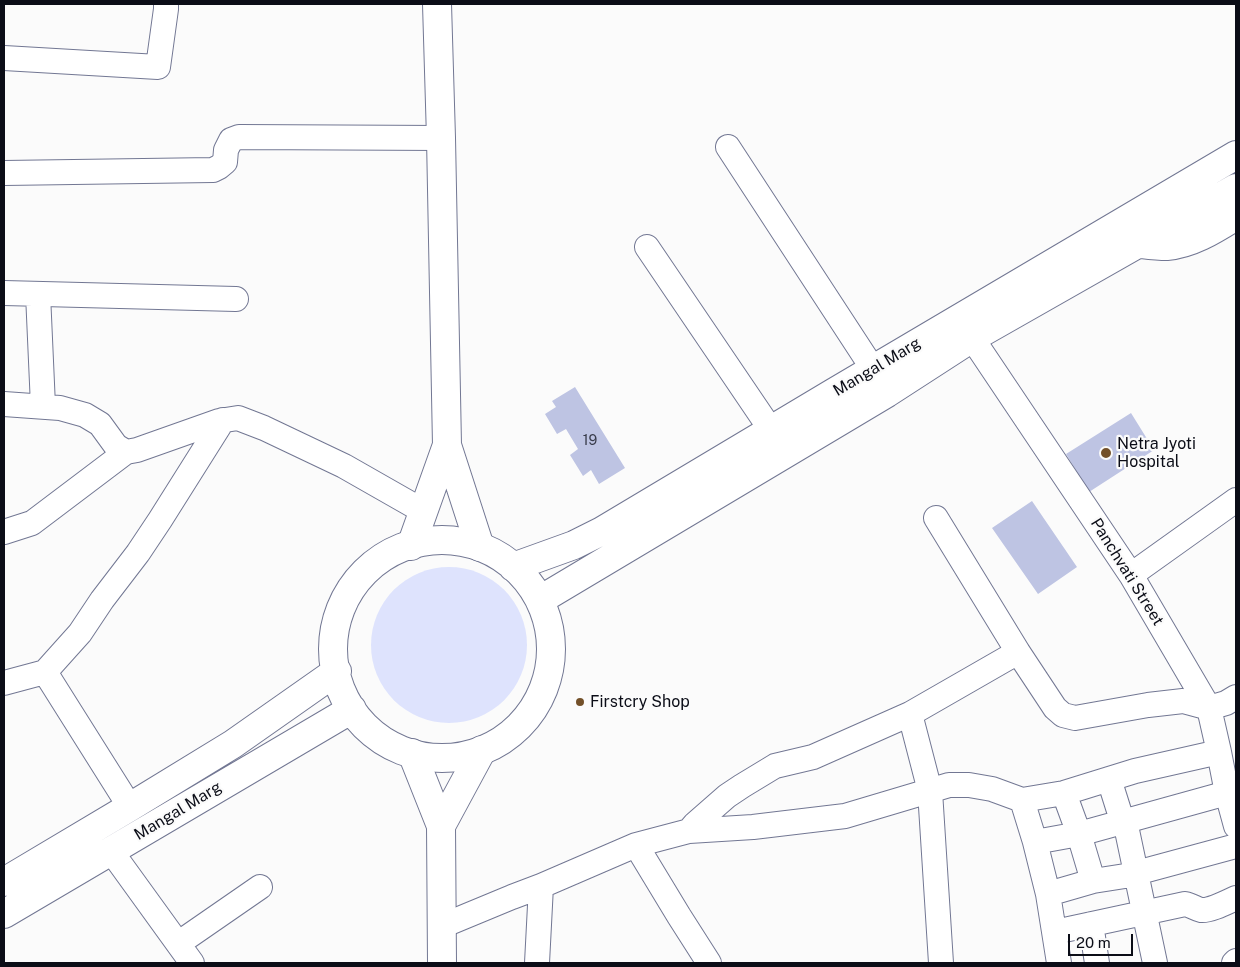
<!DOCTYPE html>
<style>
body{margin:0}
#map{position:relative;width:1240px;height:967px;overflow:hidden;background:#fbfbfb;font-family:"Public Sans",sans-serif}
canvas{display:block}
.frame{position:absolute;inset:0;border:5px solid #0b0d17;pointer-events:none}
.scale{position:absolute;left:1068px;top:934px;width:65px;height:22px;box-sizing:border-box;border:2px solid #0b0d17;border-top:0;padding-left:6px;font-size:15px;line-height:18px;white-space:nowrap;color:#0b0d17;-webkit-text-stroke:4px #fbfbfb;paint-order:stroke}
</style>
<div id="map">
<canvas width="1240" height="967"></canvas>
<div class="frame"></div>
<div class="scale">20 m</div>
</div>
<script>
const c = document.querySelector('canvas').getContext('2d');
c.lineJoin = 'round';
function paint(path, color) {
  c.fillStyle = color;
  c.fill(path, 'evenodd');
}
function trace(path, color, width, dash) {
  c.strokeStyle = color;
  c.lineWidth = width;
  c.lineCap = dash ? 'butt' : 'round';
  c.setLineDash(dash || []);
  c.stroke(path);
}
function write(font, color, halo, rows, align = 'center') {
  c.font = font + ' "Public Sans",sans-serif';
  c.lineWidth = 4.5;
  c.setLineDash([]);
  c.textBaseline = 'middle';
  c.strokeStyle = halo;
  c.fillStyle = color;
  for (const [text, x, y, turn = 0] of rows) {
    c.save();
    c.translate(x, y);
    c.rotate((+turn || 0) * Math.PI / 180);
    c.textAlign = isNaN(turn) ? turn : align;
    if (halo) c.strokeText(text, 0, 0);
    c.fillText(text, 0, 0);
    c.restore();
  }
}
const green = new Path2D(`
 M371 645a78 78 0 1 1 156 0a78 78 0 1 1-156 0Z`);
const building = new Path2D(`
 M575 387 625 468 599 484 591 470 583 476 570 455 578 449 566 429 557 434 545 414 556 407 552 401Z
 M1131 413 1154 450 1089 492 1066 454Z
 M1032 501 1077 567 1038 594 992 528Z`);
const minor = new Path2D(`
 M4 58 158 67 166 9V4
 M728 147 873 369
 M4 173 213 170 219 167 225 162 226 150 231 140 239 137 441 138
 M647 247 771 430
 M4 293 236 299
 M38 294 43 406
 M972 338 1131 575 1209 708 1219 752 1227 793 1236 826
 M4 404 60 408 85 415 100 424 116 446 126 452 137 450 219 421 238 418 264 428 344 466 423 511
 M936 518 1018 652 1055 708 1063 715 1075 718 1148 705 1183 701 1209 708 1226 703 1236 697
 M4 532 32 523 126 452
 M1131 575 1236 500
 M45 672 130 807
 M4 683 45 672 80 633 102 600 138 553 160 520 223 420
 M910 714 930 791 941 963
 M1109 779 1120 814 1125 821 1155 963
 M1064 793 1079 834 1093 881
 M1022 800 1035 842 1048 894 1059 963
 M689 831 753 827 845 816 949 785H969L992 789 1022 800 1064 793 1135 771 1219 752
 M1035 842 1079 834 1227 793
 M636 845 679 916 709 963
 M111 851 192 963
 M1048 894 1093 881 1125 876 1236 846
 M1091 924 1097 963
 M442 926 512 897 541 886 636 845 689 831 695 824 727 796 742 786 775 766 813 757 910 714 1018 652
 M1055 932 1185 904C1191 905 1196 909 1201 910 1210 911 1227 902 1236 898
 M179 943 260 887
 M537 963 541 886
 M1234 963 1236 961`);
const tertiary = new Path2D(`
 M437 4 441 138 447 445 480 547
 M411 546 447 445`);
const secondary = new Path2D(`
 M412 753 441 826
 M442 963 441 826 482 750`);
const primary = new Path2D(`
 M1142 244C1150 245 1159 246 1167 246 1192 244 1215 229 1236 216
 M333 649a109 109 0 1 1 218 0a109 109 0 1 1-218 0Z
 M513 567 574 545 602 531 833 393 1236 155
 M540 600 887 393 972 338 1236 188
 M4 882 130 807 233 744 337 671
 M4 914 352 709`);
const markers = [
 [1106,453,6,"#735029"],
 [580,702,5,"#735029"]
];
const numberNames = [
 ["19",590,441]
];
const streetNames = [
 ["Mangal Marg",877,367,-31],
 ["Panchvati Street",1127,572,58],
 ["Mangal Marg",178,811,-31]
];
const poiNames = [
 ["Netra Jyoti",1117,444],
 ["Hospital",1117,462],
 ["Firstcry Shop",590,702]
];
paint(green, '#dee3fd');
paint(building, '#bec4e3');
trace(minor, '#727793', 26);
trace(tertiary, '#727793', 30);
trace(secondary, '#727793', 30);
trace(primary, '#727793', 30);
trace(minor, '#fff', 24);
trace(tertiary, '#fff', 28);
trace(secondary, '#fff', 28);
trace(primary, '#fff', 28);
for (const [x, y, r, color] of markers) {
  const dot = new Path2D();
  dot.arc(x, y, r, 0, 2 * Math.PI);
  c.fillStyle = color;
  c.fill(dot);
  trace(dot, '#fbfbfb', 2);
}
write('14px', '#383b4a', null, numberNames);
write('16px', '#0b0d17', '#fbfbfb', streetNames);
write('16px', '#0b0d17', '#fbfbfb', poiNames, 'left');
</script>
